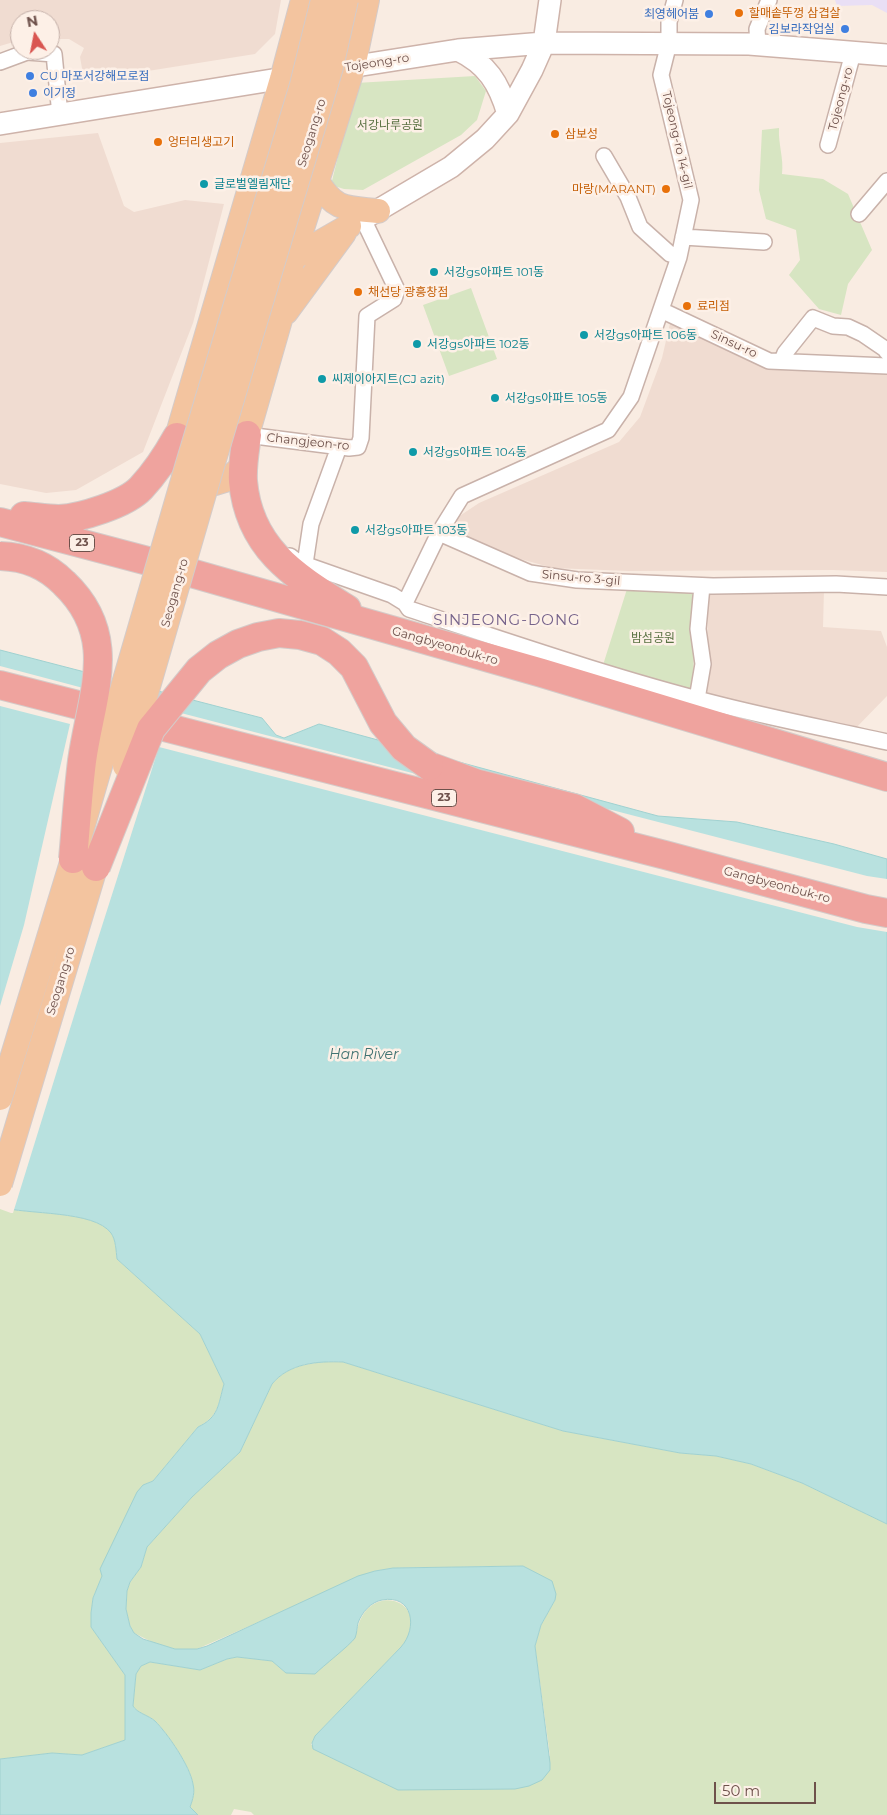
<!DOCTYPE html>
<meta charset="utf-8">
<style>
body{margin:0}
#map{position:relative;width:887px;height:1815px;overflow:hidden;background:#f9ece2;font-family:Montserrat,sans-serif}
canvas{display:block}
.north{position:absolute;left:10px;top:10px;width:50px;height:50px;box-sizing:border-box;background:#fdf0e7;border:1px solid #c4b0a9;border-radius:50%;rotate:349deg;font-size:14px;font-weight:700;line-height:20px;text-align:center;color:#6e514b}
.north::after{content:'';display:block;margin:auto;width:18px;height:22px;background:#d95651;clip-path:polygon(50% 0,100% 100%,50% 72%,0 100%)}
.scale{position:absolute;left:714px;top:1782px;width:102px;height:22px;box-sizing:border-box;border:2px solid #6e514b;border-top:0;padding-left:6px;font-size:15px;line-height:18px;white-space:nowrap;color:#6e514b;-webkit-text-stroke:4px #fdf0e7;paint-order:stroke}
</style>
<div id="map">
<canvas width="887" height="1815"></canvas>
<div class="north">N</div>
<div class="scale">50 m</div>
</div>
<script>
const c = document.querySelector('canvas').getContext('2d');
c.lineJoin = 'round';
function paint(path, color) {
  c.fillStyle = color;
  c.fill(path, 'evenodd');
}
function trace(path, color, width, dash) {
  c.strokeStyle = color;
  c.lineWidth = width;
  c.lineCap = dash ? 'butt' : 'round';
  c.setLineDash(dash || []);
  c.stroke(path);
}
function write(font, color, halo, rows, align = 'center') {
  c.font = font + ' Montserrat,"Noto Sans KR",sans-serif';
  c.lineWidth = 5;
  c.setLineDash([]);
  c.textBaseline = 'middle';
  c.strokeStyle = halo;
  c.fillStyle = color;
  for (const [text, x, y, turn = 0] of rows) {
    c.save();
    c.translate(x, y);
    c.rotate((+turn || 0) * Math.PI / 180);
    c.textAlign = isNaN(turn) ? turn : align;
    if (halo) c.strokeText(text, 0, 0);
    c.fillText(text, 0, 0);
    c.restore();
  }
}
const residential = new Path2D(`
 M0 0H281L275 34 255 54 91 80 83 74 80 57 84 48 69 39H50V20H20V40L0 46Z
 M98 133 124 206 134 212 185 200 224 204 193 323 143 452 76 490 46 493 0 484V143Z
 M671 319 768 366 887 370V572L833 570 629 571 553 568 499 553 451 532 458 517 479 503 619 442 640 417 662 358Z
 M824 590 823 627 881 631 887 647V696L851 733 707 696 708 594Z`);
const education = new Path2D(`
 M835 0H887V13L872 5 837 6Z`);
const green = new Path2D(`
 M475 76 486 91 477 120 461 135 363 190 344 189 331 185 356 83Z
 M779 128C778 144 784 158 782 174L823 179 848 194 872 250 848 284 841 315 819 309 789 275 800 260 796 230 766 219 759 190 762 130Z
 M471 288 497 359 449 376 423 305Z
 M627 589 695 592 693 693 603 665Z
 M0 1207C27 1215 95 1210 111 1233 116 1240 116 1251 117 1259L200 1334 224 1384C218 1405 219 1416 198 1427L153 1481 143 1485 93 1598 91 1613V1627L125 1675V1740L82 1755 52 1753 0 1759Z
 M324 1362H343L563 1431 680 1453 716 1456 751 1464 802 1483 887 1524V1815H254L251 1812 234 1809 231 1815H198L190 1807C193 1799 195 1792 193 1784 190 1766 168 1734 155 1721 148 1715 137 1713 133 1706L136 1674 141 1666 150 1662 200 1670 227 1659 237 1657 272 1661 286 1673 357 1631C366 1581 430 1597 406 1642L315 1736 311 1745 550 1756 535 1646 541 1625 555 1600 523 1566 393 1568 375 1571 197 1649H175L154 1643 134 1633 130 1626 126 1609 127 1591 130 1582 141 1567 147 1547 192 1497 240 1452 272 1384C285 1368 304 1364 324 1362Z`);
const water = new Path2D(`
 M0 650 262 718 276 735 284 738 319 724 658 816 737 822 834 844 887 859V1524L802 1483 751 1464 716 1456 680 1453 563 1431 343 1362C318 1361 289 1363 272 1384L240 1452 192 1497 147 1547 141 1567 130 1582 127 1591 126 1609 130 1626 134 1633 143 1639 175 1649H197L207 1646 358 1576 375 1571 393 1568 523 1566 552 1581 556 1594 555 1600 541 1625 535 1646 550 1763V1770L542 1780 529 1786 515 1789 398 1790 313 1749 312 1743 315 1736 401 1647C418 1628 413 1594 382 1600 371 1602 362 1612 358 1623 357 1627 357 1633 355 1638 349 1646 323 1666 315 1674L286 1673 272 1661 237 1657 227 1659 200 1670 150 1662 141 1666 136 1674 133 1706C137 1713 148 1715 155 1721 168 1734 190 1766 193 1784 195 1792 193 1799 190 1807L198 1815H0V1759L52 1753 82 1755 125 1740V1675L91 1627V1613L93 1598 102 1576 100 1569 137 1492 143 1485 153 1481 198 1427C219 1417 218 1405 224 1384L200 1334 117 1259C116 1251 116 1240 111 1233 94 1210 27 1215 0 1207Z`);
const pier = new Path2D(`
 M0 666 87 689 101 674 160 689 154 706 574 815 577 801 867 876 887 879V932L857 927 159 747 95 948 13 1213H11L0 1209V1006L24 925 70 724 0 706Z`);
const street = new Path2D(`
 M758 45 757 29 769 0
 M0 62 27 52 54 54 60 115
 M828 145 853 53
 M604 156 628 197 640 227 670 254 679 257
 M859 214 887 181
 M683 237 764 242
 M661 310 769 361 887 366
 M782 361 785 353 813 318 833 326 848 327 863 334 885 349 887 352
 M247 435 349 448 358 447 361 438 367 316 394 299 397 290 363 219
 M439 533 530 573 577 580 713 586 836 584 887 587
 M290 556 298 562 392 595 405 603 409 609C510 642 611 677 713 703 771 718 829 729 887 742
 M305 564 311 524 339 447
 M405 603 439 533 462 496 608 430 631 397 679 257 691 200 661 75 669 43V22L675 0
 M697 699 703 664 698 629 702 586`);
const secondary = new Path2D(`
 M458 50C487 64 499 83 508 114
 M337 69 458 50 544 43 749 44 887 55
 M0 124 297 76
 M363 219 451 167 485 139 508 114 532 70 544 43 550 0`);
const primary = new Path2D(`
 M317 181C335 211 346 208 378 211
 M288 261 349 226
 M286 312 344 233
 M247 435 280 320 293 257 353 67 367 0
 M243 466 228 479 215 483 188 474 176 460 177 437 282 79 303 0`);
const highway = new Path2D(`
 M247 435C245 450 242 466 243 481 249 549 295 576 347 609
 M24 516C36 517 48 519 59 519 81 518 126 504 141 488 155 473 167 455 177 437
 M0 522 163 565 542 673 887 777
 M0 685 665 855 866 909 887 913
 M429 766 475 783 574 808 620 832`);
const primaryBridge = new Path2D(`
 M125 766 210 473 331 67 346 0
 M0 1098 73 859 187 467 302 85 323 0
 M0 1184 101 848`);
const highwayBridge = new Path2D(`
 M0 556C26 557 46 565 64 583 121 637 91 695 82 761 78 793 76 826 73 859
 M96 867 151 729 199 670 218 655 238 644 258 637 279 633 300 635 322 641 339 652 354 667 383 723 404 748 429 766`);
const markers = [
 [739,13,5,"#e8710a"],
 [709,14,5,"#3f7fe0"],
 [845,29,5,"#3f7fe0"],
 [30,76,5,"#3f7fe0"],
 [33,93,5,"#3f7fe0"],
 [555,134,5,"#e8710a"],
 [158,142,5,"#e8710a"],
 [204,184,5,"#0f9aa8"],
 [666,189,5,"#e8710a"],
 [434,272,5,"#0f9aa8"],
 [358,292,5,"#e8710a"],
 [687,306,5,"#e8710a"],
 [584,335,5,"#0f9aa8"],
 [417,344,5,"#0f9aa8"],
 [322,379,5,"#0f9aa8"],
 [495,398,5,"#0f9aa8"],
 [413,452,5,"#0f9aa8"],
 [355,530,5,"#0f9aa8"]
];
const shields = [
 [82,543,25],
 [444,798,25]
];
const shieldNames = [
 ["23",82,543],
 ["23",444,798]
];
const foodNames = [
 ["할매솥뚜껑 삼겹살",749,13],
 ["삼보성",565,134],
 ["엉터리생고기",168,142],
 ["마랑(MARANT)",656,189,"right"],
 ["채선당 광흥창점",368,292],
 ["료리점",697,306]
];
const shopNames = [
 ["최영헤어붐",699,14],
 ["김보라작업실",835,29],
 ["CU 마포서강해모로점",40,76,"left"],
 ["이기정",43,93,"left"]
];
const streetNames = [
 ["Tojeong-ro",377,63,-9],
 ["Tojeong-ro",841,99,-75],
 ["Seogang-ro",312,133,-73],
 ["Tojeong-ro 14-gil",677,140,77],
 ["Sinsu-ro",734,344,25],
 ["Changjeon-ro",308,442,6],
 ["Sinsu-ro 3-gil",581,578,5],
 ["Seogang-ro",175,593,-74],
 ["Gangbyeonbuk-ro",445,646,16],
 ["Gangbyeonbuk-ro",777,885,15],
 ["Seogang-ro",61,981,-73]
];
const parkNames = [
 ["서강나루공원",390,125],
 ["밤섬공원",653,638]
];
const cultureNames = [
 ["글로벌엘림재단",214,184],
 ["서강gs아파트 101동",444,272],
 ["서강gs아파트 106동",594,335],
 ["서강gs아파트 102동",427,344],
 ["씨제이아지트(CJ azit)",332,379],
 ["서강gs아파트 105동",505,398],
 ["서강gs아파트 104동",423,452],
 ["서강gs아파트 103동",365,530]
];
const waterNames = [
 ["Han River",364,1055]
];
const quarterNames = [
 ["SINJEONG-DONG",507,621]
];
paint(residential, '#f0dcd1');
paint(education, '#e9dff5');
paint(green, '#d7e5c2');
paint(water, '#b8e1df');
trace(water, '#a0d1d0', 1);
paint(pier, '#f9ece2');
trace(street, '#c9b2aa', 18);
trace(secondary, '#ceb3aa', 24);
trace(primary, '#d4cbc9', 26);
trace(highway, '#d4cbc9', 30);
trace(street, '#fff', 15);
trace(secondary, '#fff', 21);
trace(primary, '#f3c49f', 24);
trace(highway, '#efa39e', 28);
trace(primaryBridge, '#d4cbc9', 26, []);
trace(highwayBridge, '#d4cbc9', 30, []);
trace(primaryBridge, '#f3c49f', 24);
trace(highwayBridge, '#efa39e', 28);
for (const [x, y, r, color] of markers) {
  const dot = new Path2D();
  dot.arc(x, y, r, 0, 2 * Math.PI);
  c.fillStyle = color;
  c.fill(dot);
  trace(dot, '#fdf0e7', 2);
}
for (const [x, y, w] of shields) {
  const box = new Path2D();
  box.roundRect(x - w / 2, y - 8.5, w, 17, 4);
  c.fillStyle = '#fdf0e7';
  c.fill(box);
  trace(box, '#6e514b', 1);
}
write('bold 11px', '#6e514b', null, shieldNames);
write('12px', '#c56008', '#fdf0e7', foodNames, 'left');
write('12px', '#366cbe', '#fdf0e7', shopNames, 'right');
write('12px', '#6e514b', '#fdf0e7', streetNames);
write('12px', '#5b7344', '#fdf0e7', parkNames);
write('12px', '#0d838f', '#fdf0e7', cultureNames, 'left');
write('italic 14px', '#417372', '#fdf0e7', waterNames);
c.letterSpacing = '1px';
write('15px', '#76638b', '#fdf0e7', quarterNames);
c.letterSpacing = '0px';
</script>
